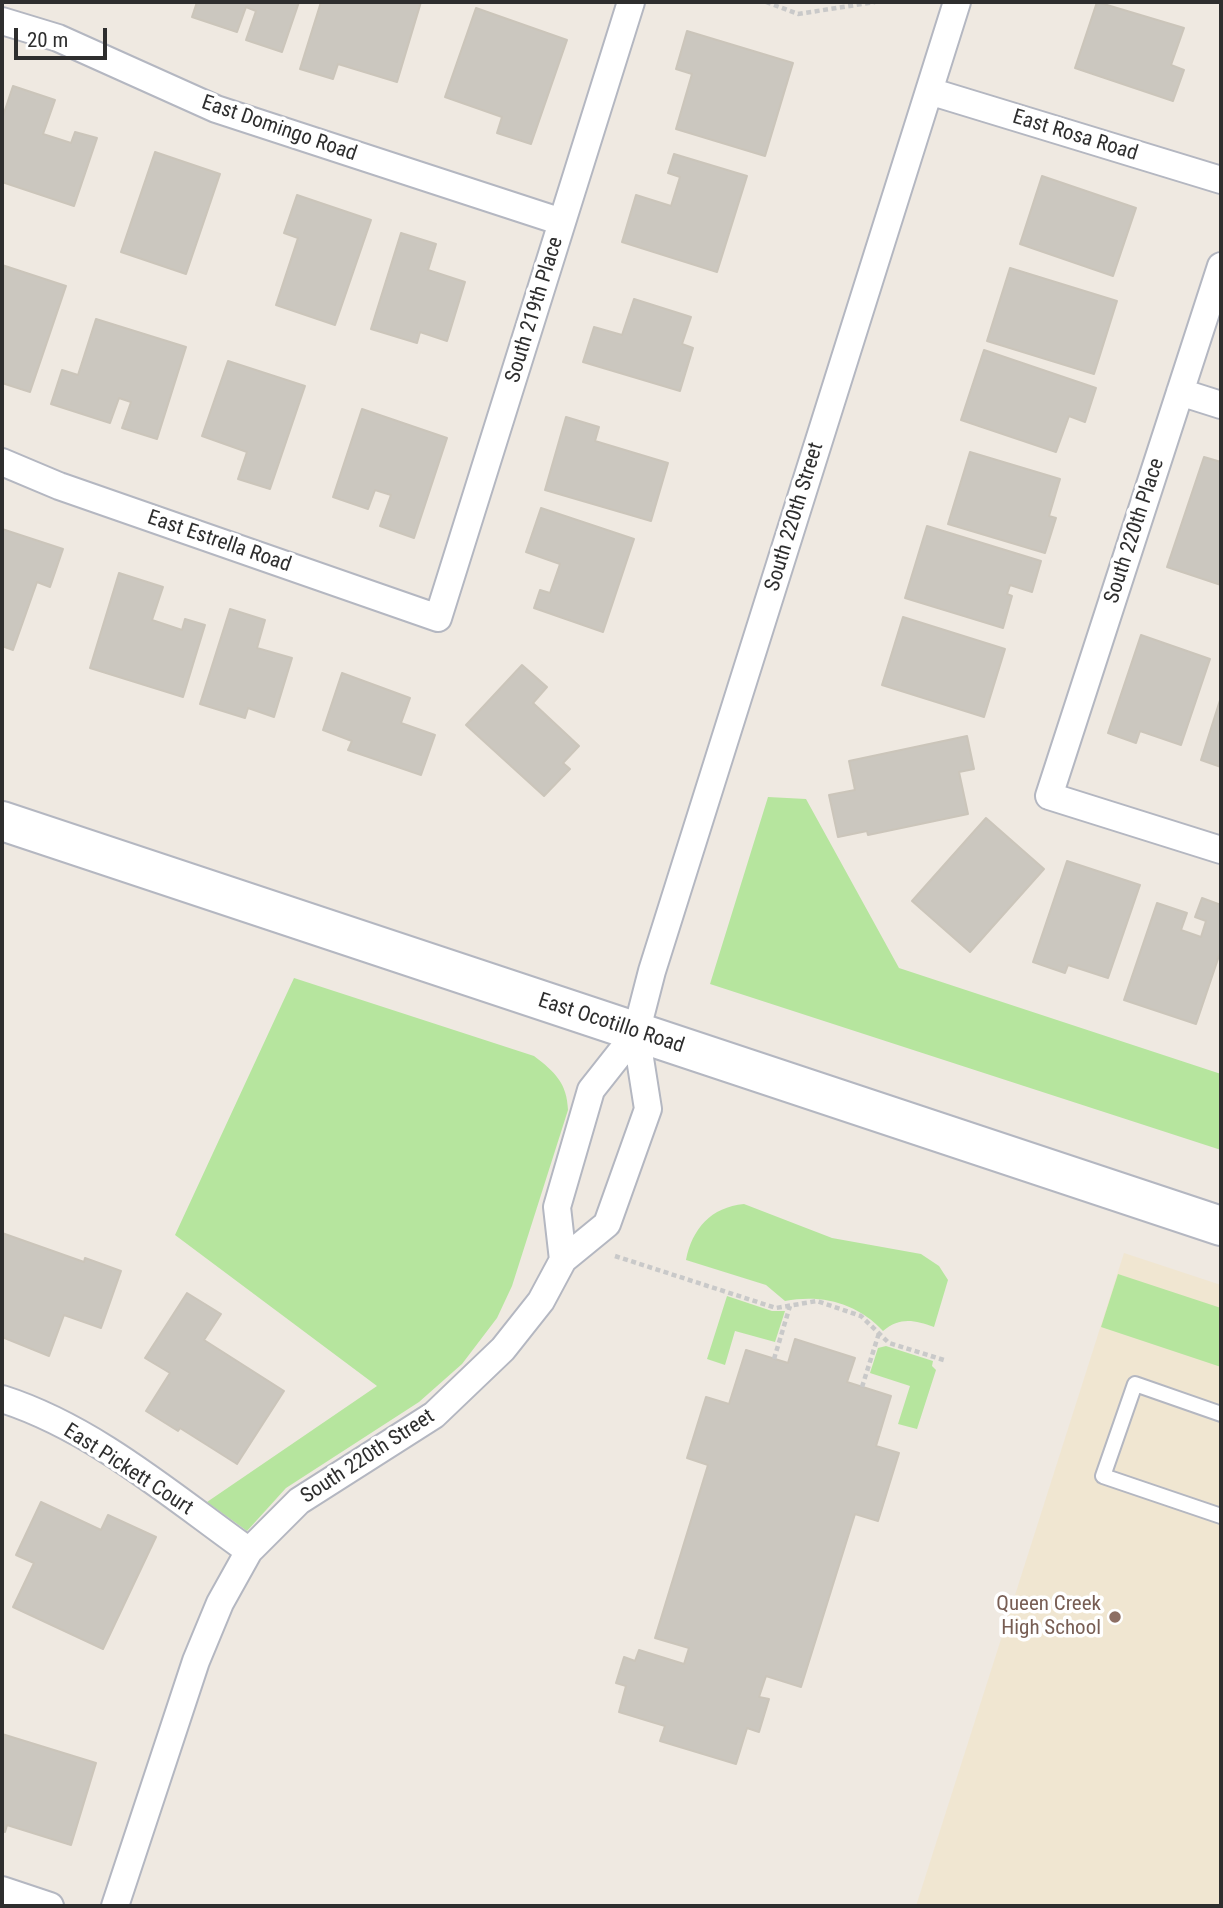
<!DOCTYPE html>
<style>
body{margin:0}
#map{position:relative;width:1223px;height:1908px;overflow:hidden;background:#efe9e1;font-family:"Roboto Condensed",sans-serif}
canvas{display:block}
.frame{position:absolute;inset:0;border:4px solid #2e2e2e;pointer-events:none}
.scale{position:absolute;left:14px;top:28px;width:93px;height:32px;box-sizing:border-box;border:4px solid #2e2e2e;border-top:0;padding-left:9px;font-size:21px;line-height:24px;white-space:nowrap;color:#2e2e2e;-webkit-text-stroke:5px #fff;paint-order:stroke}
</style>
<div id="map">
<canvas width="1223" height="1908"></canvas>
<div class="frame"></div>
<div class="scale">20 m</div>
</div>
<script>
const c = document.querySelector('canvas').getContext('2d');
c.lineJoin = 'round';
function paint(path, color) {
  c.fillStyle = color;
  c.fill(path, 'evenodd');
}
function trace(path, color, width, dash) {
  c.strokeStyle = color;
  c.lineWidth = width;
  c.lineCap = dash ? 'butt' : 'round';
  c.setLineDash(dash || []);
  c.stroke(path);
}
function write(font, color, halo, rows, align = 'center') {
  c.font = font + ' "Roboto Condensed",sans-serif';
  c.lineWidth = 7;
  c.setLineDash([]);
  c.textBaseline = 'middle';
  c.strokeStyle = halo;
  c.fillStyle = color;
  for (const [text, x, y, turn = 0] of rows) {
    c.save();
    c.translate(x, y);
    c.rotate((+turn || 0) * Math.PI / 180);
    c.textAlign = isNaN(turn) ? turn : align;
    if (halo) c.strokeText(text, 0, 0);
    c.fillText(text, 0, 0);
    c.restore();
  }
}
const education = new Path2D(`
 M1124 1253 1221 1285V1906H916Z`);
const green = new Path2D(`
 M768 797 806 799 899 968 1221 1074V1150L710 984Z
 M294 978 534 1056C555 1072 567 1083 568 1110L512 1286 497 1318 462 1364 419 1402 286 1488 247 1531 207 1502 377 1386 175 1235Z
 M744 1204 832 1238 921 1254 939 1266 948 1280 934 1327C914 1320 900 1317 883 1331 857 1303 822 1294 785 1301L766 1285 686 1260C692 1229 711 1207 744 1204Z
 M1118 1274 1221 1308V1367L1101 1327Z
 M727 1296 772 1311H785L775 1342 735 1331 725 1365 707 1359Z
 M886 1346 933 1361 932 1366 936 1370 917 1429 898 1424 910 1386 870 1373 878 1348Z`);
const building = new Path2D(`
 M197 2H299L282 52 246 40 256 11 246 7 237 32 192 17Z
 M321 2H421L397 82 338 64 333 79 300 69Z
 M1097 2 1184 28 1171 65 1184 70 1173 101 1075 68Z
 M476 8 567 40 531 144 497 133 502 117 445 97Z
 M687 31 793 63 765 156 676 129 692 74 676 69Z
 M13 86 55 100 43 134 71 143 75 132 97 138 74 206 2 182V119Z
 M155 152 220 174 186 274 121 252Z
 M674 154 747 176 717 272 622 242 636 195 671 206 680 177 668 173Z
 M1042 176 1136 208 1113 276 1020 244Z
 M297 195 371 220 335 325 276 305 298 238 284 233Z
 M401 233 436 244 428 270 465 282 447 341 420 332 417 343 371 329Z
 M2 265 66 286 30 392 2 383Z
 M1010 268 1117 301 1094 374 987 341Z
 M634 299 691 317 682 344 693 348 680 391 583 362 594 327 622 335Z
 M96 319 186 347 157 439 122 428 131 402 119 398 110 423 51 404 62 370 78 375Z
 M984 350 1096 388 1085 422 1069 416 1056 452 961 420Z
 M228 361 305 386 270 489 238 479 247 452 202 436Z
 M362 409 447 438 414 538 380 526 391 495 375 490 368 509 333 497Z
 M566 417 599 427 595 441 668 463 651 521 545 490Z
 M970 452 1060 479 1049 516 1056 518 1045 553 948 524Z
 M1204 457 1221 462V585L1167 567Z
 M541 508 634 539 603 632 534 608 540 590 550 593 560 564 526 552Z
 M927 526 1041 561 1032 592 1010 585 1007 594 1012 596 1003 628 905 598Z
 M2 529 63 549 50 587 37 582 13 650 2 646Z
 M119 573 163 587 152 620 182 630 185 619 205 625 183 697 90 668Z
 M230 609 265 620 257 648 292 658 274 717 248 708 245 718 200 704Z
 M903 617 1005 649 984 717 882 685Z
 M1141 635 1210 659 1181 745 1140 731 1136 743 1108 733Z
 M522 665 547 687 533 703 579 746 563 763 570 769 544 796 466 725Z
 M342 673 410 698 401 723 435 735 421 775 348 750 352 741 323 730Z
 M1221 697V767L1201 760Z
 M967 736 974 769 959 772 968 814 868 835 867 831 838 837 829 795 855 790 849 761Z
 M986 818 1044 869 970 952 912 901Z
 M1067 861 1140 885 1108 978 1068 965 1065 973 1033 962Z
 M1202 898 1221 905V950L1196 1024 1124 1000 1157 903 1187 913 1181 930 1201 937 1206 921 1195 917Z
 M2 1233 84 1262 85 1258 121 1271 101 1328 64 1315 49 1356 2 1337Z
 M187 1293 221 1314 204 1340 284 1391 237 1464 180 1428 178 1431 146 1411 170 1373 145 1358Z
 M795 1339 855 1358 847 1382 891 1396 876 1446 899 1453 878 1521 855 1514 801 1687 766 1676 759 1697 769 1699 759 1732 747 1728 736 1764 660 1741 665 1726 619 1712 626 1686 616 1683 624 1657 635 1661 639 1650 684 1664 689 1648 655 1638 708 1465 687 1458 706 1397 729 1404 746 1350 788 1363Z
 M41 1502 101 1530 108 1515 156 1537 103 1649 13 1607 34 1563 16 1555Z
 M2 1734 96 1763 71 1845 7 1825 5 1832 2 1831Z`);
const path = new Path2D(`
 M766 2 798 14 875 2
 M615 1256 776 1308 817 1301 861 1316 889 1343 947 1361
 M774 1359 790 1306
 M862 1387 879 1333`);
const lane = new Path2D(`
 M1221 1414 1135 1384 1103 1476 1221 1516`);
const street = new Path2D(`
 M2 21 58 38 216 109 562 222
 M929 91 1221 180
 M1221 266 1049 796 1221 850
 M1180 392 1221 405
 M2 462 59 486 438 618 631 2
 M563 1260 557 1207 591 1090 636 1033 652 971 957 2
 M2 1399C93 1428 172 1496 249 1551
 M2 1890 50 1906
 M115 1906 196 1661 220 1603 249 1551 299 1501 434 1415 503 1349 541 1301 563 1260 607 1224 648 1109 636 1033`);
const secondary = new Path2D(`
 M2 821 1221 1226`);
const markers = [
 [1115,1617,7,"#8d6e63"]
];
const streetNames = [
 ["East Domingo Road",279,129,19],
 ["East Rosa Road",1075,136,17],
 ["South 219th Place",535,310,-73],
 ["South 220th Street",795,517,-73],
 ["South 220th Place",1135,531,-72],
 ["East Estrella Road",219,542,19],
 ["East Ocotillo Road",611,1024,18],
 ["South 220th Street",368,1457,-33],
 ["East Pickett Court",128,1470,33]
];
const educationNames = [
 ["Queen Creek",1101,1605],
 ["High School",1101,1629]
];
paint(education, '#f0e6d1');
paint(green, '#b6e59e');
paint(building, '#cbc7bf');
trace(building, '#cbc5ba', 2);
trace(lane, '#b4b7c1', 18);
trace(street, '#b4b7c1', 30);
trace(secondary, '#b4b7c1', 42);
trace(path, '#c9c9c9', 4.5, [5, 3.5]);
trace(lane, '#fff', 14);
trace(street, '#fff', 26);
trace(secondary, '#fff', 38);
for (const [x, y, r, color] of markers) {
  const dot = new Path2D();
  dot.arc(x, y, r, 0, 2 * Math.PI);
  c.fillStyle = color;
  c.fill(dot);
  trace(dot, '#fff', 2.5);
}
write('21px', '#2e2e2e', '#fff', streetNames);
write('21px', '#785e54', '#fff', educationNames, 'right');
</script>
